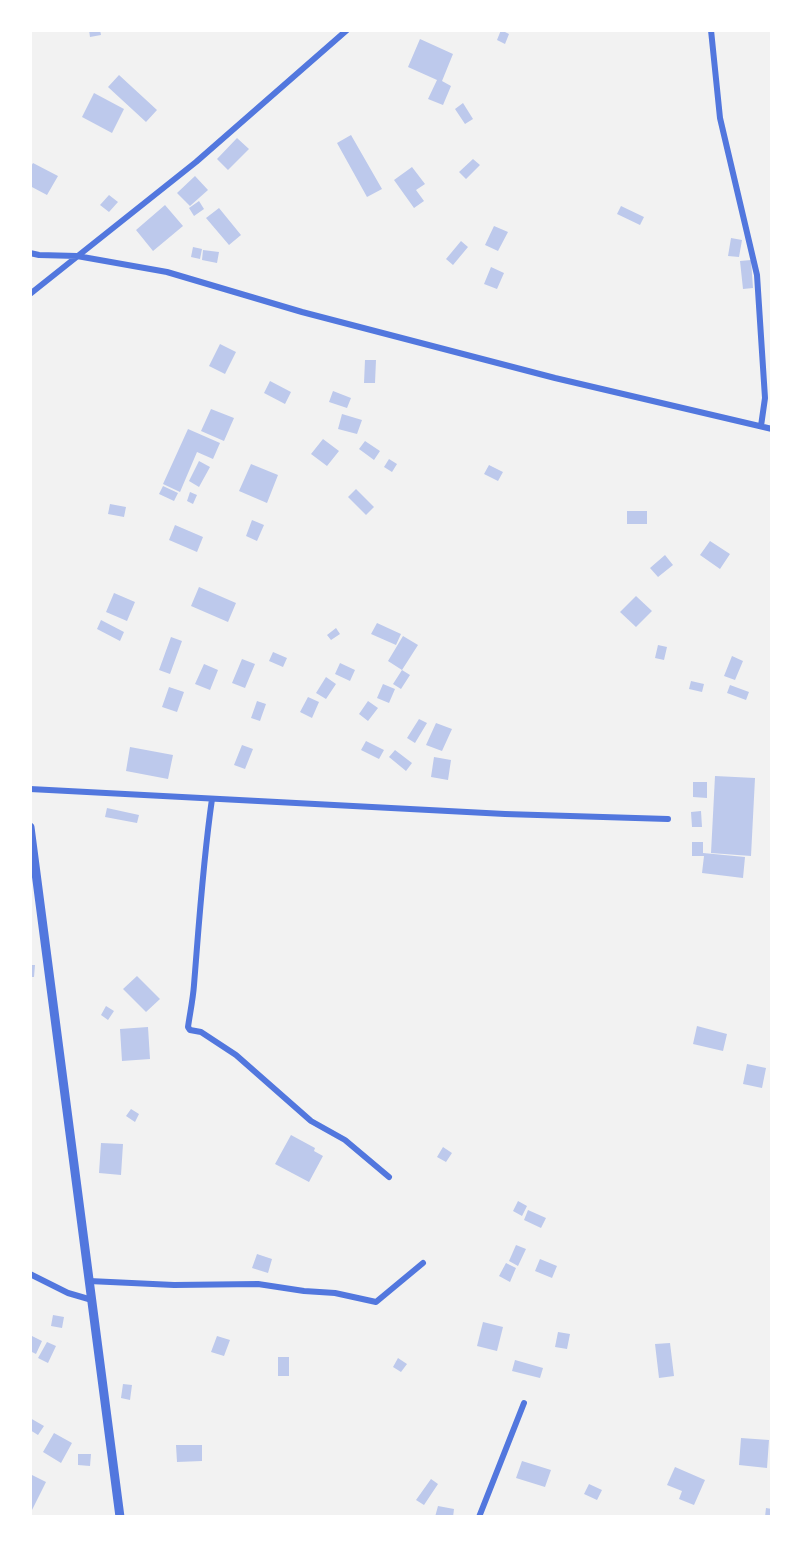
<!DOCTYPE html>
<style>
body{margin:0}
#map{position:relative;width:802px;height:1547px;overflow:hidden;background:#f2f2f2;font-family:"Asap Condensed",sans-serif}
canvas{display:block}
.frame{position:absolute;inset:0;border:32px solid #fff;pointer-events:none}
</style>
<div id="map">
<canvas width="802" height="1547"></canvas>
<div class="frame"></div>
</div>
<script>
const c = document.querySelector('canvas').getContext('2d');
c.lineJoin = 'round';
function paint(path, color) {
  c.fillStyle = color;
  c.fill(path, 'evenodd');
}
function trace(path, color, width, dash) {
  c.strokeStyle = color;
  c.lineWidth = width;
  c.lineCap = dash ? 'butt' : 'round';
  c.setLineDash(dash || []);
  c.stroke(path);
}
const building = new Path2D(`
 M89 30H100L101 35 90 37Z
 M501 30 509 34 505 44 497 40Z
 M420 39 453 54 442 81 451 86 443 105 428 99 437 80 408 67Z
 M119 75 157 110 146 122 108 87Z
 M94 93 124 109 112 133 82 117Z
 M463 103 473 119 465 124 455 109Z
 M351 135 382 189 367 197 337 143Z
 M237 138 249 149 228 170 217 159Z
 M473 159 480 165 466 179 459 172Z
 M33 163 58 176 47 195 30 186V168Z
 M412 167 425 184 416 190 424 201 414 208 394 180Z
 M195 176 208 190 190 206 177 193Z
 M109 195 118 202 109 212 100 205Z
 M199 201 204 209 194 216 189 208Z
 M165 205 183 226 153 251 136 230Z
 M621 206 644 217 640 225 617 214Z
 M219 208 241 235 229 245 206 218Z
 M494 226 508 232 498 251 485 245Z
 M731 238 742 240 739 257 728 256Z
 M461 241 468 247 453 265 446 259Z
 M193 247 202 249 200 259 191 257Z
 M203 250 219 252 217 263 202 260Z
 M751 260 753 288 743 289 740 261Z
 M491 267 504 273 497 289 484 284Z
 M220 344 236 352 225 374 209 366Z
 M365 360H376L375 383H364Z
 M270 381 291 392 285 404 264 393Z
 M333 391 351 398 347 408 329 402Z
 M211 409 234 418 224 441 201 431Z
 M342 414 362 420 357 434 338 429Z
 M188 429 220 443 213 459 197 452 180 492 163 484Z
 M323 439 339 451 327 466 311 454Z
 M365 441 380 451 374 460 359 449Z
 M389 459 397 464 392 472 384 467Z
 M199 461 210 467 199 487 189 481Z
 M251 464 278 475 267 503 239 491Z
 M489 465 503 472 498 481 484 474Z
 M163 486 178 493 174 501 159 494Z
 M356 489 374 507 366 515 348 497Z
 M190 492 197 495 193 504 187 501Z
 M110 504 126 507 124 517 108 514Z
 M627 511H647V524H627Z
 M252 520 264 525 257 541 246 536Z
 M175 525 203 537 197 552 169 540Z
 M710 541 730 554 720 569 700 555Z
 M665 555 673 565 658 577 650 568Z
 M199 587 236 603 228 622 191 606Z
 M114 593 135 602 127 621 106 612Z
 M636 596 652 611 636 627 620 612Z
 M101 620 124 632 120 641 97 629Z
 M377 623 401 634 396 645 371 634Z
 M336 628 340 634 331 640 327 635Z
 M403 636 418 645 402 670 388 661Z
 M171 637 182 641 170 674 159 670Z
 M658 645 667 647 664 660 655 658Z
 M273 652 287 658 283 667 269 661Z
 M732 656 743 661 735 680 724 676Z
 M242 659 255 664 245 688 232 683Z
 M340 663 355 670 350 681 335 674Z
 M204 664 218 670 210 690 195 684Z
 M402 670 410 675 401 689 393 684Z
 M326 677 336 684 326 699 316 693Z
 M691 681 704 684 702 692 689 689Z
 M383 684 395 689 389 703 377 698Z
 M730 685 749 692 746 700 727 693Z
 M169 687 184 692 177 712 162 707Z
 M308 697 319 702 312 718 300 712Z
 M257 701 266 704 260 721 251 718Z
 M368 701 378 708 368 721 359 714Z
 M419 719 427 723 415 743 407 738Z
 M436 723 452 729 442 751 426 745Z
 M366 741 384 750 379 759 361 750Z
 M242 745 253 749 245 769 234 765Z
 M130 747 173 755 168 779 126 771Z
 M395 750 412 763 406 771 389 757Z
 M434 757 451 760 448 780 431 777Z
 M715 776 755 778 751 856 711 853Z
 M693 782H707V798L693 797Z
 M107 808 139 815 137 823 105 817Z
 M701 811 702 827H692L691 812Z
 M692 842H703V853L745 857 743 878 702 873 704 856H692Z
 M30 965H35L34 977H30Z
 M137 976 160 999 146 1012 123 989Z
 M106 1006 114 1011 108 1020 101 1015Z
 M697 1026 727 1034 723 1051 693 1044Z
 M148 1027 150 1059 122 1061 120 1029Z
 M747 1064 766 1068 762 1088 743 1084Z
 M131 1109 139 1114 135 1122 126 1116Z
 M291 1135 315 1148 314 1151 323 1156 309 1182 275 1164Z
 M101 1143 123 1144 121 1175 99 1173Z
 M443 1147 452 1153 446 1162 437 1157Z
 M518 1201 527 1206 522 1216 513 1211Z
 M528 1210 546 1218 541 1228 524 1220Z
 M516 1245 526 1249 518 1266 509 1261Z
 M257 1254 272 1259 268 1273 252 1268Z
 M540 1259 557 1266 552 1278 535 1271Z
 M506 1263 516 1268 510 1282 499 1276Z
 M53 1315 64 1317 62 1328 51 1326Z
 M483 1322 503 1327 497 1351 477 1346Z
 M558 1332 570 1334 567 1349 555 1347Z
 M30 1335 42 1341 36 1354 30 1351Z
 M217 1336 230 1340 224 1356 211 1352Z
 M47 1342 56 1346 48 1363 38 1358Z
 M670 1343 674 1376 659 1378 655 1344Z
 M278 1357H289V1376H278Z
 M398 1358 407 1364 401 1372 393 1367Z
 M515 1360 543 1368 540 1378 512 1371Z
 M123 1384 132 1385 130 1400 121 1398Z
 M30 1418 44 1426 38 1435 30 1430Z
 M54 1433 72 1443 61 1463 43 1452Z
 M741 1438 769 1440 767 1468 739 1465Z
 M176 1445H202V1461L177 1462Z
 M78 1454H91L90 1466 78 1465Z
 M522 1461 551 1470 545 1487 516 1478Z
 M675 1467 705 1480 694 1505 679 1499 682 1491 667 1485Z
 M30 1474 46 1482 30 1514Z
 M431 1479 438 1484 424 1505 416 1500Z
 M589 1484 602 1490 597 1500 584 1494Z
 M438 1506 454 1509 453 1517H435Z
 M766 1508 772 1509V1517H765Z`);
const minor = new Path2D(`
 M711 30 720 118 757 275 765 398 761 426
 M30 253 39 255 77 256 167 272 302 312 555 378 772 429
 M30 294 196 162 347 30
 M30 789 505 814 668 819
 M212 799C203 861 199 923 194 985 193 999 190 1013 188 1027L190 1030 201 1032 236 1055 311 1121 345 1140 389 1177
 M30 1274 68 1293 92 1300
 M89 1281 174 1285 258 1284 304 1291 335 1293 376 1302 423 1263
 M479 1517 524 1403`);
const tertiary = new Path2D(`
 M30 827 120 1517`);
paint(building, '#bdc9ec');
trace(minor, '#5277de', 6);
trace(tertiary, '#5277de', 9);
</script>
